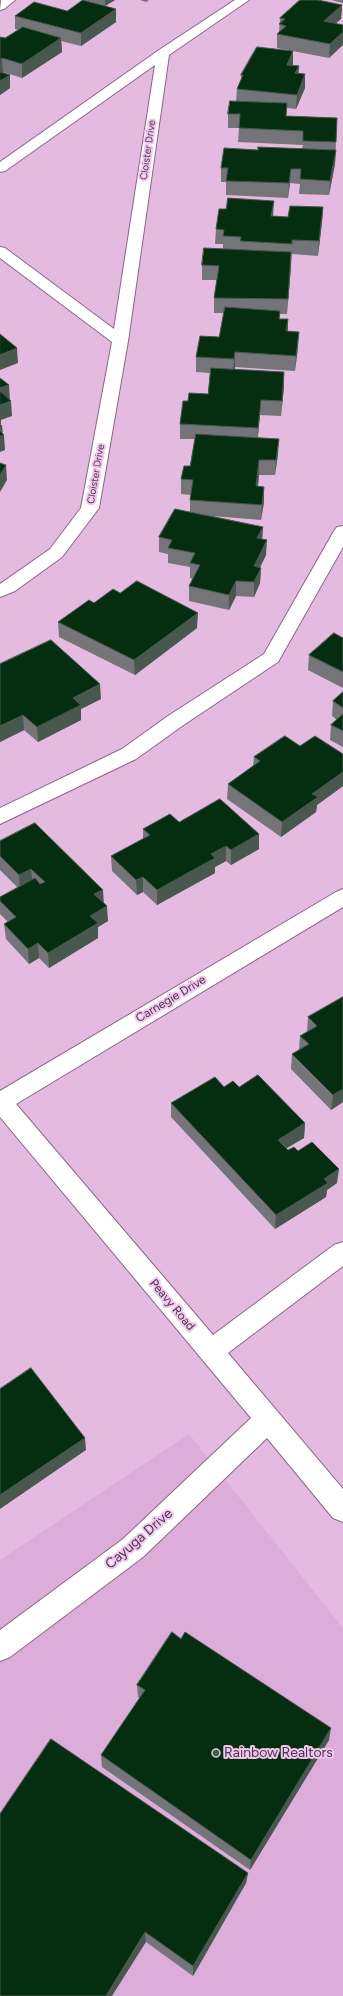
<!DOCTYPE html>
<style>
body{margin:0}
canvas{display:block;background:#e4bae1}
</style>
<canvas width="343" height="1996"></canvas>
<script>
const c = document.querySelector('canvas').getContext('2d');
c.lineJoin = 'round';
function paint(path, color) {
  c.fillStyle = color;
  c.fill(path, 'evenodd');
}
function trace(path, color, width, dash) {
  c.strokeStyle = color;
  c.lineWidth = width;
  c.lineCap = dash ? 'butt' : 'round';
  c.setLineDash(dash || []);
  c.stroke(path);
}
function write(font, color, halo, rows, align = 'center') {
  c.font = font + ' Figtree,sans-serif';
  c.lineWidth = 4;
  c.setLineDash([]);
  c.textBaseline = 'middle';
  c.strokeStyle = halo;
  c.fillStyle = color;
  for (const [text, x, y, turn = 0] of rows) {
    c.save();
    c.translate(x, y);
    c.rotate((+turn || 0) * Math.PI / 180);
    c.textAlign = isNaN(turn) ? turn : align;
    if (halo) c.strokeText(text, 0, 0);
    c.fillText(text, 0, 0);
    c.restore();
  }
}
const built = new Path2D(`
 M189 1434 343 1628V1996H0V1560Z`);
const minor = new Path2D(`
 M15 0 4 9 0 10 1 0Z
 M235 0H249L169 55 128 341 99 508 62 557 15 591 0 597V584L50 549 81 508 112 342 0 258V247L5 248 114 329 155 65 5 171 0 172V162L159 50Z
 M343 526V547L278 662 182 726 136 759 0 824V808L122 749 168 716 264 654 334 531 337 527Z
 M343 889V907L16 1104 213 1335 334 1245 343 1242V1266L228 1353 343 1489V1522L333 1518 267 1438 143 1557 10 1657 0 1661V1630L123 1539 251 1418 0 1117V1091L336 892Z`);
const wall = new Path2D(`
 M85 0H115L105 6 116 22 81 46 61 41 62 52 22 78 3 72 10 75V88L0 95V37L5 38 19 30 15 29V16L67 11 102 5Z
 M140 0H149L146 2Z
 M331 0H343V3Z
 M342 5 341 19 336 23 329 58 277 48V34L279 33 280 18Z
 M292 65 299 66 298 73 305 88 296 109 287 108 286 116 337 118 335 164 329 195 299 194 300 184 290 183 288 198 226 195V182H221V168L258 150 302 149 303 145 238 142 239 128H228V114L236 101 237 89 241 79V75L293 65Z
 M323 207 322 222 318 256 292 254 287 314H280V319H288V331L298 347 295 371 235 367V369L284 387 281 416 260 415 258 437 278 454 275 475H259L258 486 264 502 261 520 213 516 263 527 262 539 266 555 260 568H261L260 583 254 597 236 596 229 610 189 601V586L193 579 190 578V567L168 563V554L159 552V537L190 512V500L191 495 181 494V479L190 466 195 439H180V424L188 401 208 394 210 373 196 372V357L219 337 224 313H214V298L217 280H202V265L223 249V244H215L216 229 273 216 288 217Z
 M120 593 197 628 135 675 59 637 58 622 94 603Z
 M343 638V688L308 670 309 655Z
 M0 664 101 699 81 709V720L38 742 24 730 0 742Z
 M343 692V747L330 740 331 725 337 720 332 716 333 701Z
 M300 746 343 754V786L317 805 316 812 281 837 227 799 228 784 253 766 254 757Z
 M179 822 259 834V849L231 865 226 861 215 867V873L157 905 143 892 137 895 112 871 111 856 143 839V829Z
 M0 841 104 903 108 921 98 927V938L49 968 39 958 29 964 6 939 4 924 8 922 0 914V897L18 888 0 870Z
 M343 997V1102L331 1110 291 1069 292 1054 299 1050 300 1036 307 1032 308 1017Z
 M224 1087H239L305 1123 304 1138 286 1148 288 1150 298 1151 337 1183 327 1190 326 1197 275 1229 171 1117V1103Z
 M181 1639 329 1740 250 1870 102 1767 101 1755 140 1698 138 1697 137 1685Z
 M248 1873 246 1883 193 1976 146 1942 0 1996Z`);
const shadedWall = new Path2D(`
 M105 0H115L105 6Z
 M342 5 341 19 323 34 324 21Z
 M116 9V22L81 46V33Z
 M343 32V45L329 58 330 44Z
 M61 38 62 52 22 78V64Z
 M293 51V65L287 79V65Z
 M2 58 3 72 0 74V60Z
 M299 66 298 80 295 73Z
 M305 74V88L296 109 297 95Z
 M10 75V88L0 95V81Z
 M336 150 335 164 329 195 330 181Z
 M291 169 290 183 288 198 289 183Z
 M274 201 273 216H271Z
 M323 207 322 222 318 256 319 241Z
 M291 252V266L287 314 288 299Z
 M288 319V334L286 331Z
 M299 332 298 347 295 371 296 356Z
 M17 348 18 363 0 370V355Z
 M235 352V367L233 374 234 359Z
 M284 372V387L281 416 282 401Z
 M9 385 10 400 0 404V388Z
 M261 400 260 415 257 443 258 428Z
 M11 401 12 416 1 420V425H2L3 435H4L5 450 0 452V405Z
 M279 439 278 454 275 475 276 460Z
 M259 460V475L256 502V486Z
 M6 465 7 480 0 492V475Z
 M264 487V502L261 520 262 505Z
 M263 527 262 542 257 538Z
 M267 540 266 555 253 581 254 566Z
 M261 568 260 583 254 597V582Z
 M236 581V596L229 610V595Z
 M198 613 197 628 135 675 134 660Z
 M100 684 101 699 81 709V720L38 742 37 727 73 698Z
 M23 715 24 730 0 742V726Z
 M343 772V786L317 805 316 812 281 837 282 822 312 794Z
 M259 834V849L231 865V850Z
 M226 846V861L215 867V873L157 905V890L211 854Z
 M31 869 33 884 20 890 19 875Z
 M143 877V892L137 895 136 880Z
 M103 890 104 905 94 894Z
 M107 906 108 921 98 927V938L49 968 48 953 90 916Z
 M38 943 39 958 29 964 28 949Z
 M343 1089V1102L331 1110 333 1095Z
 M305 1123 304 1138 277 1154 278 1140Z
 M339 1169 337 1183 327 1190 326 1197 275 1229 276 1215 324 1179Z
 M85 1438 86 1450 0 1509V1495Z
 M331 1728 329 1740 250 1870 251 1860Z
 M248 1873 246 1883 193 1976V1966Z
 M145 1932 146 1942 112 1996H106Z`);
const building = new Path2D(`
 M83 0 116 9 81 33 15 16 34 2 67 11Z
 M300 0H318L342 5 324 21 343 25V32L330 44 277 34 286 26 279 24 285 19 280 18Z
 M23 27 61 38 22 64 2 58 0 60V37L5 38Z
 M257 47 293 51 287 65 299 66 295 73 305 74 297 95 237 89 243 75H241Z
 M0 72 10 75 0 81Z
 M230 101 287 103 286 116 337 118 336 142 303 141V131L239 128 240 114H228Z
 M258 147 336 150 330 181 300 179 301 169H291L289 183 226 181 228 168H221L224 148 258 150Z
 M228 198 274 201 271 216 288 217 290 206 323 207 319 241 292 240V244L240 241 241 237 223 236 224 230 216 229 219 209H226Z
 M204 248 291 252 288 299 214 298 219 266 202 265Z
 M225 307 280 311 279 319H288L286 331 299 332 296 356 235 352 234 359 196 357 200 336 219 337Z
 M0 334 17 348 0 355Z
 M211 368 284 372 282 401 261 400 258 428 180 424 183 401H188L189 393 208 394Z
 M0 378 9 385 0 388Z
 M0 391 11 401 0 405Z
 M0 431 4 435 0 436Z
 M196 434 279 439 276 460H259L256 486 264 487 262 505 190 500 193 480 181 479 184 466H190Z
 M0 463 6 465 0 475Z
 M175 509 263 527 257 538 267 540 254 566 261 568 254 582 236 581 229 595 189 586 200 565 190 563 195 553 168 548 172 540 159 537Z
 M137 581 198 613 134 660 58 622 89 600 94 603 113 589 120 593Z
 M334 633 343 638V672L309 655Z
 M51 640 100 684 73 698 81 705 37 727 23 715 0 726V664Z
 M343 692V708L333 701Z
 M343 714V731L331 725Z
 M285 736 300 746 315 736 343 754V772L312 794 318 797 282 822 228 784 260 761 254 757Z
 M220 799 259 834 231 850 226 846 211 854 215 858 157 890 143 877 136 880 111 856 150 835 143 829 170 814 179 822Z
 M35 823 103 890 94 894 107 906 90 916 98 923 48 953 38 943 28 949 4 924 16 917 0 901V897L35 878 40 884 45 882 31 869 19 875 0 856V841Z
 M343 997V1089L333 1095 292 1054 309 1044 300 1036 317 1026 308 1017Z
 M258 1075 305 1123 278 1140 288 1150 294 1147 298 1151 312 1142 339 1169 324 1179 328 1183 276 1215 171 1103 215 1077 224 1087 233 1081 239 1087Z
 M31 1368 85 1438 0 1495V1389Z
 M172 1632 181 1639 185 1632 331 1728 251 1860 101 1755 145 1690 137 1685Z
 M51 1739 248 1873 193 1966 145 1932 106 1996H0V1814Z`);
const markers = [
 [216,1753,4,"#296f3a"]
];
const farStreetnames = [
 ["Cloister Drive",148,150,-82],
 ["Cloister Drive",96,474,-80]
];
const streetNames = [
 ["Carnegie Drive",171,999,-31],
 ["Peavy Road",172,1305,50]
];
const nearStreetnames = [
 ["Cayuga Drive",139,1539,-41]
];
const nearPoinames = [
 ["Rainbow Realtors",224,1753]
];
paint(built, '#ddadd9');
trace(minor, '#8d668a', 2);
paint(minor, '#fff');
paint(wall, '#747479');
paint(shadedWall, '#48584f');
paint(building, '#052e11');
trace(building, '#48584f', 1);
for (const [x, y, r, color] of markers) {
  const dot = new Path2D();
  dot.arc(x, y, r, 0, 2 * Math.PI);
  c.fillStyle = color;
  c.fill(dot);
  trace(dot, '#f2c6ee', 1.5);
}
write('10px', '#473646', '#f2c6ee', farStreetnames);
write('12px', '#473646', '#f2c6ee', streetNames);
write('14px', '#473646', '#f2c6ee', nearStreetnames);
write('14px', '#473646', '#f2c6ee', nearPoinames, 'left');
</script>
